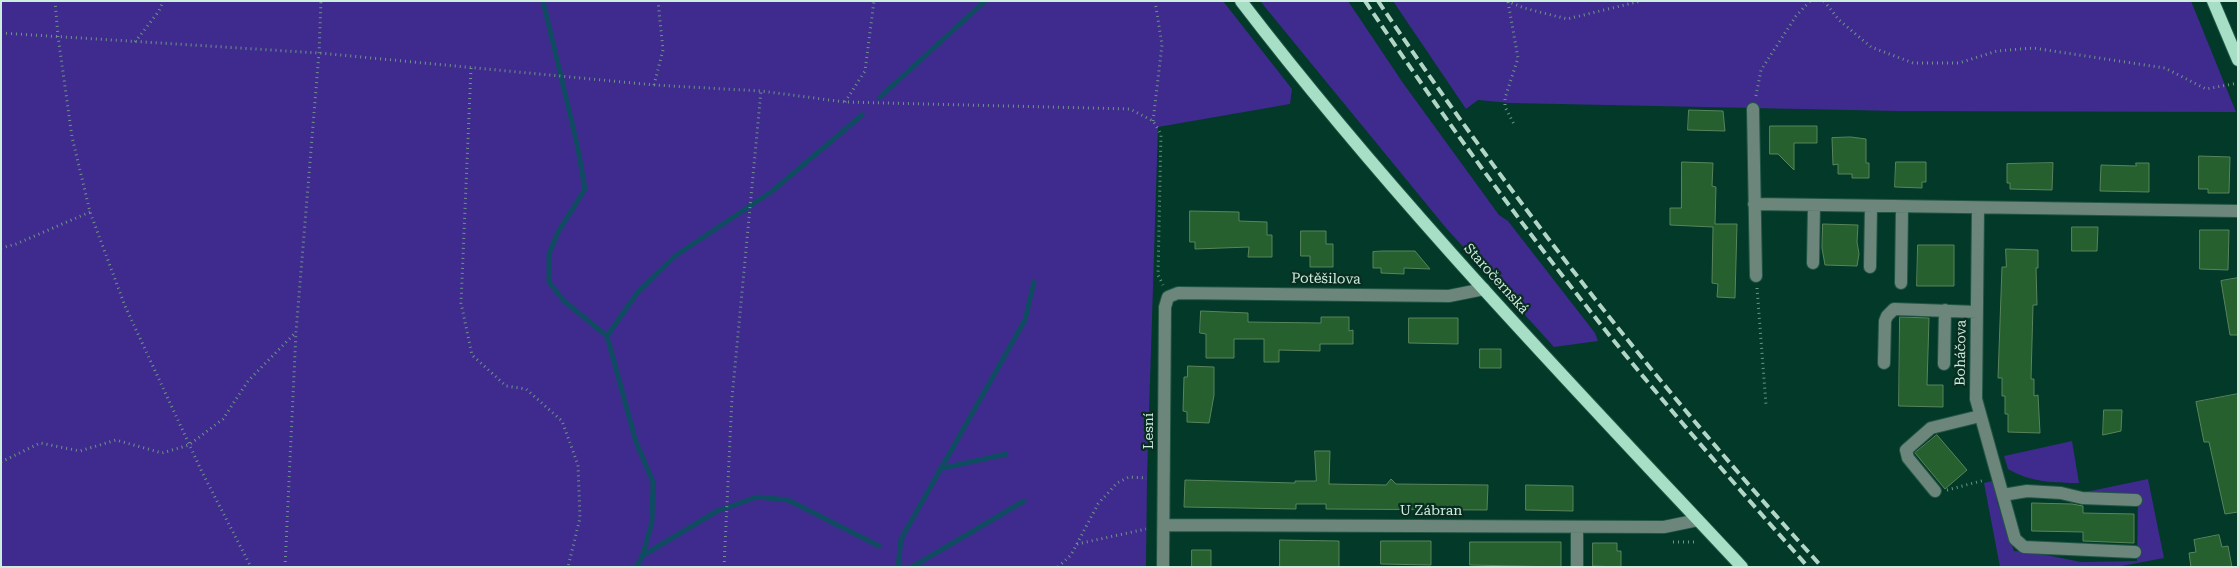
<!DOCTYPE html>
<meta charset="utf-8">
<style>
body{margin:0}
#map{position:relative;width:2239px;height:568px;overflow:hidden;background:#023928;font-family:"Roboto Serif",serif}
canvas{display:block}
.frame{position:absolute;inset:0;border:2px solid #cdedde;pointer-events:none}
</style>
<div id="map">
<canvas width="2239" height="568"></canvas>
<div class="frame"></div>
</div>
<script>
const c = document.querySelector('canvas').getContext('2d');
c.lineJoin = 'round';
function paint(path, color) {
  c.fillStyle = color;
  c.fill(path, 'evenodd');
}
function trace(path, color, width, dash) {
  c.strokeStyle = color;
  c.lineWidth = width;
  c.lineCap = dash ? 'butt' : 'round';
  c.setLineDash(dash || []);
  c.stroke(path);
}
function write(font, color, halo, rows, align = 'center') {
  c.font = font + ' "Roboto Serif",serif';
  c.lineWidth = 4.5;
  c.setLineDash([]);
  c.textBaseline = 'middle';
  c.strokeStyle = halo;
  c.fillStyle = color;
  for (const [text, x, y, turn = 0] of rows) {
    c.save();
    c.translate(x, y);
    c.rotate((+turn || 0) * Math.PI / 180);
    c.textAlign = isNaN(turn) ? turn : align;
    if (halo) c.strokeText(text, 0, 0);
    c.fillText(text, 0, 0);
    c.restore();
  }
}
const green = new Path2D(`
 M1 1H1223L1292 89 1290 104 1158 127 1147 478 1146 567H1Z
 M1260 1H1348L1403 83 1499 215 1508 221 1595 333 1598 341 1554 347 1446 228Z
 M1393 1H2191L2236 112 1897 111 1510 103 1478 100 1466 109Z
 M2072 441 2079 483C2055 483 2029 482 2008 469L2004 456Z
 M2148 479 2164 558 2116 567H2000L1984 483 1996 480 1997 502 2014 551 2031 552 2081 562 2137 561 2138 494 2081 493Z`);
const stream = new Path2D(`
 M543 1 577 144 585 189 558 232 549 254V282L564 301 607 336
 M880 97 985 1
 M939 469 1006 454
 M642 556 717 511 757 497 788 500 879 546
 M636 567 642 557 652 522 653 482 636 442 607 336 637 293 675 256 771 192 862 115
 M898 567 901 539 1025 320 1034 282
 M912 567 1024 501`);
const building = new Path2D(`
 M1689 110 1723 111 1725 131 1688 130Z
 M1770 126H1817V143H1794V170L1778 154H1770Z
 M1851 137 1866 139V163H1869V178H1852V174H1838V164L1833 165 1832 138Z
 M2199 156 2230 157 2229 193H2208V189H2199Z
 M1682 162 1713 163 1712 186 1716 187 1715 224H1737L1735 298 1717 297 1718 284 1712 283 1713 227 1670 225V208H1681Z
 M1896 162H1926V182H1922V188L1895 187Z
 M2053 163 2052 190 2010 189V183H2007V164Z
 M2136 163H2149V192L2100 191 2101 165 2136 166Z
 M1190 211 1239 212V221L1267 222V235H1272V257H1248L1249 247 1195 249V242H1190Z
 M1823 224 1858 225 1857 242 1859 254 1857 266 1825 265 1822 248Z
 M2072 227H2098L2097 251H2072Z
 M2200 230H2229L2228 270 2200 269Z
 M1301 231H1326V244H1333V267H1310V256H1301Z
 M1918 245H1954V286H1917Z
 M2006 249 2038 250V268H2036L2037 305H2033L2031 379H2034V396L2038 395 2040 433 2008 432V414H2005V396H2002V378H1998L2002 267H2006Z
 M1382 251H1415L1430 269 1404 268V274L1381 273V268H1373V252Z
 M2238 278V335H2230L2221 281Z
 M1201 311 1248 313V322L1321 323V317H1349V331L1353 330V344H1320V351L1279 350V362H1264V339H1234V358H1206V334L1200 333Z
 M1900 317 1929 318 1927 385H1943V407L1899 406Z
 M1409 318H1458V344L1409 343Z
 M1480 349H1501V368H1480Z
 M1188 366 1214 367V395L1209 423 1187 422V412L1183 411 1184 377H1187Z
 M2238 394V512L2225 514 2209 442H2204L2196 402Z
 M2104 410H2122L2121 431 2103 435Z
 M1937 435 1967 470 1945 489 1915 453Z
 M1315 451H1330L1329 484 1386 485 1391 479 1396 484 1488 485 1487 510 1326 509V504H1296V509L1184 507 1185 480 1295 483V481H1316Z
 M1526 485 1573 486V511L1526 510Z
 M2032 503 2072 504 2083 506V513L2134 514V543L2083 541V532L2032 531Z
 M2219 535 2222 547 2228 546 2232 567H2191L2189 553 2196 552 2194 540Z
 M1280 540 1339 541V567H1280Z
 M1381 541H1431V565L1381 564Z
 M1470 542H1561V567L1470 565Z
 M1593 543H1617V551H1621V567L1593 566Z
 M1192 550H1211V567H1192Z`);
const path = new Path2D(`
 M55 1 58 36 72 137 90 212 125 306 202 472 251 567
 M1507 1 1524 8 1567 19 1641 1
 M1824 1 1839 20 1871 47 1913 63H1959L1997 51 2033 48 2165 68 2206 89 2238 83
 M1508 2 1518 58 1505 98V107L1515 126
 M1 33 319 53 654 85 761 91 845 102 1130 109 1153 121 1161 134 1158 275 1163 285
 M135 42 159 11 163 1
 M471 68 461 303 472 355 506 386 526 389 562 421 578 465 580 518 568 567
 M654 85 663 50 658 1
 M1756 96 1761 70 1796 16 1810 1
 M845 102 865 71 874 1
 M1153 121 1162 45 1155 1
 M1 248 16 244 90 212
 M1757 288 1766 405
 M1 462 40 443 80 451 116 440 162 453 189 445 223 419 248 381 296 332
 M1947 490 1985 480
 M1673 542H1697
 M1077 544 1146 529
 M285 567 296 332 319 53 321 1
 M724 567 732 398 761 91
 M1058 567 1071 555 1098 504 1117 483 1129 477 1147 478`);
const minor = new Path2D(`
 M1753 109 1756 276
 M1754 204 2238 211
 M1978 209 1976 399 2015 539 2024 547 2135 552
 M1813 263 1814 205
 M1870 267 1871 206
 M1901 283 1902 207
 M1884 363 1885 321 1887 316 1894 309 1977 312
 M1944 364 1945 310
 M1935 491 1908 458 1906 450 1931 428 1980 416
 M2003 495 2027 491 2061 493 2082 498 2136 500
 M1164 525 1664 527 1698 520
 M1163 567 1165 307 1168 297 1178 293 1449 296 1484 289
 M1577 567V527`);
const major = new Path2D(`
 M1241 1C1394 201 1570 383 1742 567
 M2213 1 2238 60`);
const rail = new Path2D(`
 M1365 1C1441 114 1521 225 1606 331 1671 412 1739 489 1808 567
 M1378 1C1512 200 1660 389 1822 567`);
const streetNames = [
 ["Potěšilova",1326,279,1],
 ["Staročernská",1496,279,48],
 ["Boháčova",1961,353,-89],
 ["Lesní",1149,431,-90],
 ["U Zábran",1431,511]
];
paint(green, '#3f2a8d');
trace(stream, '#104c61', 5);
paint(building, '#25602e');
trace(building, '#59845c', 1);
trace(minor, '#225645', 14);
trace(major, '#225645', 14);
trace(path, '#6b9686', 3, [1, 4]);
trace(minor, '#6c867b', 12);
trace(major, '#a7dec6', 12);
trace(rail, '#b2d5c6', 4, [10, 5]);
write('14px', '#cdedde', '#092d20', streetNames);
</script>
